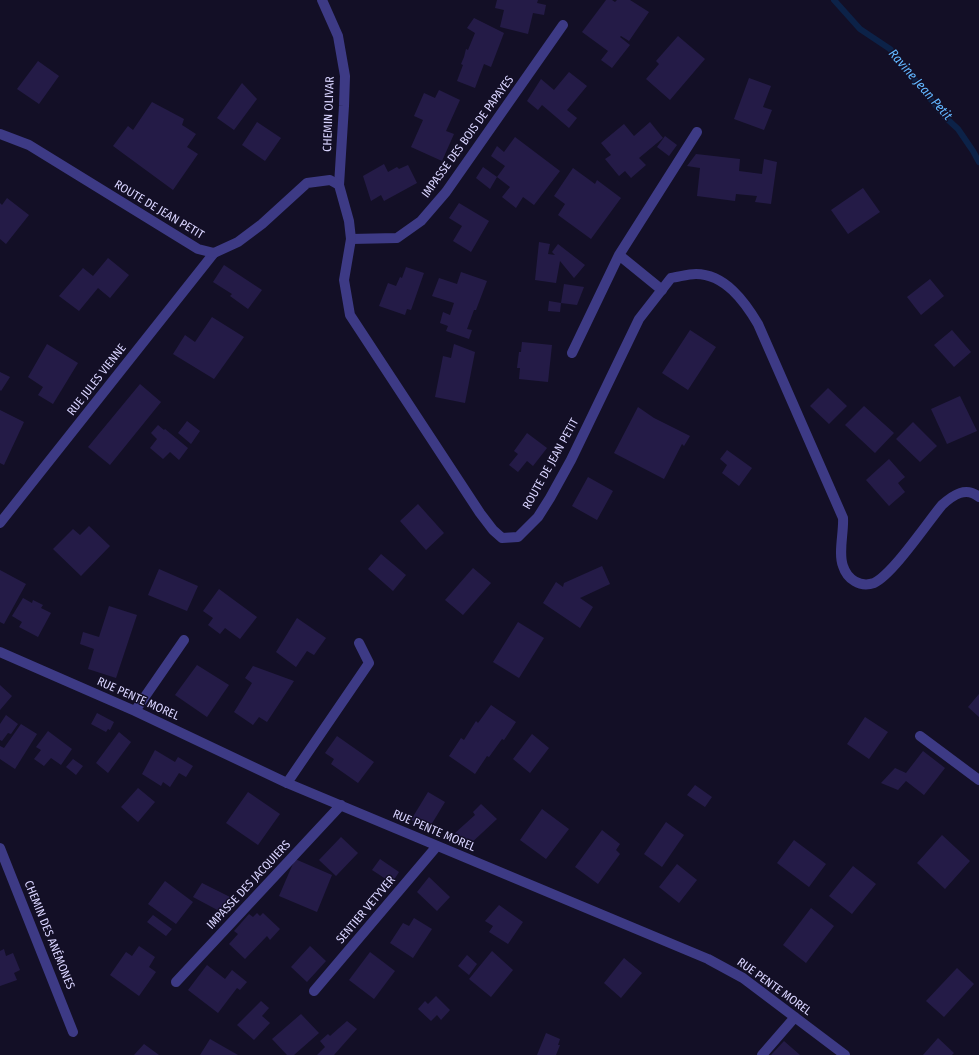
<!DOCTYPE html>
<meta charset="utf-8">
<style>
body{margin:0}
canvas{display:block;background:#130f26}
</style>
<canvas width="979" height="1055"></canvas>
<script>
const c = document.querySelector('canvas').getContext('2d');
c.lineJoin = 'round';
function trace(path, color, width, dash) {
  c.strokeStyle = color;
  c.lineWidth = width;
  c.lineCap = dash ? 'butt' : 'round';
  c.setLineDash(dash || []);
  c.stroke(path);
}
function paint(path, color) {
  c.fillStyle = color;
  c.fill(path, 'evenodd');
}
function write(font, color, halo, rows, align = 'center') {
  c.font = font + ' "Fira Sans Condensed",sans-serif';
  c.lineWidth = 3;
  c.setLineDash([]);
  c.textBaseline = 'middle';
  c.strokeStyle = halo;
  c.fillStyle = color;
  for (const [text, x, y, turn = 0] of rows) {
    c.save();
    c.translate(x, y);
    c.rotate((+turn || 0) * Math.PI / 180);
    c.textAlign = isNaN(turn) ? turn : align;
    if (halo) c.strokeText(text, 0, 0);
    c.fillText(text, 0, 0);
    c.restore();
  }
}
const stream = new Path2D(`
 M834 0 860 29 890 49 945 117 958 129 973 151 979 162`);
const building = new Path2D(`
 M497 0H538L537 3 546 5 544 15 533 13 528 34 500 27 504 10 495 8Z
 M606 0H612L615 2 617 0H630L649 12 629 41 621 36 620 37 630 45 612 68 601 60 608 51 582 32Z
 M474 18 504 33 491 67 484 64 475 88 457 81 463 65 461 64 464 57 466 49 468 50 475 33 467 28Z
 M678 36 705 59 670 100 646 79 659 64 656 61Z
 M38 61 59 76 39 104 17 89Z
 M569 72 587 86 567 110 577 118 569 128 542 105 538 110 527 101 541 79 554 90Z
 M749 78 771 86 763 107 772 110 764 130 734 119Z
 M242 83 257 99 234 130 217 118Z
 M439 90 460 100 446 131 454 134 442 161 411 147 423 120 414 116 424 93 435 98Z
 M152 102 184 119 182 125 196 134 187 147 198 154 173 190 113 146 128 126 133 130Z
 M257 122 281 138 265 161 242 145Z
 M650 122 663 138 639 158 646 165 631 178 625 171 619 176 605 159 611 155 601 143 624 124 634 136Z
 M665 136 677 145 669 156 657 147Z
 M515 137 560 171 534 205 523 197 516 208 502 197 510 187 497 177 490 189 476 178 483 167 497 177 505 166 491 156 497 146 504 152Z
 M696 154 740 159 739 171 762 174 764 159 777 162 771 204 755 202 757 196 736 194 735 201 697 196 700 168 687 166Z
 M384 164 388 172 397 167 399 169 408 165 417 183 384 201 381 195 371 201 363 176Z
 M573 168 595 184 597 180 621 198 591 239 558 215 565 204 554 196Z
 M863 188 880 212 848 234 831 210Z
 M7 198 29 215 6 244 0 239V203L2 205Z
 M459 203 489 221 471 252 453 241 462 226 449 218Z
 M539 242 550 244 548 254 555 255 552 252 558 244 585 265 574 278 560 261 556 283 535 280Z
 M108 258 129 275 110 298 98 288 79 311 59 296 83 268 93 276Z
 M224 265 262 290 248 309 230 296 232 294 213 282Z
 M406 267 424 273 411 310 407 309 405 315 379 306 388 283 396 286 400 277 402 278Z
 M461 272 487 281 476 310H474L467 329 472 330 469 339 446 331 448 326 440 323 443 312 450 315 454 303 432 296 439 278 457 284Z
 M930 279 944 296 921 315 907 297Z
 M564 284 584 287 577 305 561 303 560 312 548 311 549 301 561 303Z
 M212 317 244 337 214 379 173 354 185 335 195 342Z
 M690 330 716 347 688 390 662 373Z
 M952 330 971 352 954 367 934 345Z
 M522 342 552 345 548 382 519 379 520 368H517L519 352H521Z
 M47 344 78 363 53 404 38 395 43 387 28 377Z
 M454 344 475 352 465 403 435 397 443 356 451 358Z
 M0 372 10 377 1 391 0 390Z
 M140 384 161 402 110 465 88 447Z
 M828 388 847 406 829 424 810 406Z
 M960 396 977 431 947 444 931 409Z
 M864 406 894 433 875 453 845 425Z
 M638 407 654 418 690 436 684 446 682 444 664 479 614 453Z
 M0 410 24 422 4 465 0 463Z
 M187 421 200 431 191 444 178 433Z
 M913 422 937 446 920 462 896 439Z
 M158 425 164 430 165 429 188 448 179 460 170 452 163 459 150 448 157 439 151 433Z
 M527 433 547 448 533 466 527 461 518 472 509 465 518 454 514 451Z
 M727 450 752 468 739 486 722 473 727 465 720 459Z
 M889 459 905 477 898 483 905 492 889 506 866 480Z
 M588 477 613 491 597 520 572 506Z
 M418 504 444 533 426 550 400 521Z
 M89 526 110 546 81 576 53 549 73 529 80 535Z
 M381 554 406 575 393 591 368 569Z
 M602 566 610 584 580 598 593 607 580 628 543 603 556 582 563 587 564 583Z
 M473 568 491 583 463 615 445 600Z
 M159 569 198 586 187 611 148 595Z
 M0 570 26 584 4 624 0 622Z
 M219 589 257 617 240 639 225 628 220 634 208 625 213 618 203 611Z
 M23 598 32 603 33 600 43 605 41 608 51 613 38 637 19 627 22 622 12 616Z
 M109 606 137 615 116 678 88 669 94 649 80 644 83 632 99 637Z
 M297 618 326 638 314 655 307 651 296 667 276 652Z
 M518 622 544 638 519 678 493 662Z
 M197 665 229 685 207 717 175 695Z
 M253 666 294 681 267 722 259 717 253 725 234 712 252 683 245 678Z
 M0 685 12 696 0 710Z
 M979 694V717L968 707Z
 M491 705 516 722 504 740 502 739 489 757 487 756 475 774 449 756 461 738 464 740 476 721 478 723Z
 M97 713 114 722 110 730 108 729 106 732 91 724Z
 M6 715 18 724 11 734 8 733 2 741 0 740V724Z
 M865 717 888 732 869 759 847 744Z
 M21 724 37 734 15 769 0 759V746L4 748Z
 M48 731 72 749 61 765 51 758 44 766 34 759 41 750 36 747Z
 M119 732 131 742 108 773 96 763Z
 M532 734 549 748 530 773 513 759Z
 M337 736 374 762 358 783 331 764 334 759 325 753Z
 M155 750 175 762 178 757 193 766 186 777 179 773 170 787 163 782 161 786 142 774Z
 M923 751 945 768 924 795 906 781 898 790 881 783 895 768 906 773Z
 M73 759 83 766 76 775 66 767Z
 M695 785 712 797 705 807 687 795Z
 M138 788 155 802 138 822 121 807Z
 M248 792 280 814 258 845 226 823Z
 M428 792 445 802 428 830 411 820Z
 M481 804 497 819 468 846 455 833 475 815 473 812Z
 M542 809 569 829 546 859 520 840Z
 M666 822 684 835 662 867 644 854Z
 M602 830 620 844 616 850 620 854 598 884 575 867Z
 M942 835 970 861 945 889 917 863Z
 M341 837 358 853 336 876 319 860Z
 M794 840 826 864 809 887 777 863Z
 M295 859 332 875 317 912 279 896Z
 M380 859 399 872 392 883 372 870Z
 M677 864 697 880 679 903 659 887Z
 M853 866 876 884 852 914 829 896Z
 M429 877 450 897 437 911 417 892Z
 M165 881 193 902 176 924 148 904Z
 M202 883 232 898 223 913 193 897Z
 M499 905 523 922 508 944 489 932 493 926 485 921Z
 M811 908 834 926 806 963 783 945Z
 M257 913 260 916 263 913 280 929 270 940 267 936 245 959 229 944 238 934 234 931 249 914 253 917Z
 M153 915 172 929 166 936 147 922Z
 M414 918 432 929 413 958 390 943 403 923 409 926Z
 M139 946 155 957 149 967 156 972 139 996 110 975 126 952 132 956Z
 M310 946 326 961 307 982 291 967Z
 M4 949 6 956 13 953 20 970 14 973 17 980 0 986V951Z
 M492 951 513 970 491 997 469 979Z
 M370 952 395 971 374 999 349 980Z
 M467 955 477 964 469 975 458 966Z
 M624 958 642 973 621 998 604 983Z
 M207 965 225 979 232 970 247 982 240 990 237 988 218 1013 188 990Z
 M957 968 974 984 944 1017 926 1001Z
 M436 996 450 1010 441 1020 437 1015 431 1021 418 1009 425 1001 428 1004Z
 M261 1001 269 1008 262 1016 270 1023 254 1040 237 1025Z
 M301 1014 319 1033 294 1055H287L272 1039Z
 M347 1021 357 1029 334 1055H317L325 1047 320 1041 328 1034 330 1036Z
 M546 1033 560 1039 558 1045H560L556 1055H537Z
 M938 1038 954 1053 952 1055H923Z
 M210 1039 238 1055H200Z
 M784 1041 800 1055H771Z
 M144 1044 159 1055H134Z`);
const service = new Path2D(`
 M619 255 662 290
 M572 353 619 255 697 132
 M920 736 979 780`);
const minor = new Path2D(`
 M322 0 338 36 345 76 344 106 339 185
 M351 239 397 238 421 221 446 192 563 25
 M0 523 214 253
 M0 652 135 711 287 783 708 959 743 978 845 1055
 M135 711 184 640
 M287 783 369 663 359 643
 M0 848 73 1032
 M176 982 341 805
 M314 991 437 846
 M762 1055 795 1017`);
const tertiary = new Path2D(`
 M0 134 29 145 198 249 214 253 238 242 262 224 307 183 330 180 339 185 349 221 351 239 344 280 350 315 480 513 493 530 502 538 518 537 538 517 550 498 571 460 639 319 671 278C679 277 688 274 696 274 725 274 745 302 758 324L843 518C844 532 838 553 843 566 847 579 860 588 874 583 893 574 927 523 942 505 953 495 966 486 979 497`);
const streetNames = [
 ["CHEMIN OLIVAR",329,114,-88],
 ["IMPASSE DES BOIS DE PAPAYES",468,137,-54],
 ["ROUTE DE JEAN PETIT",159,210,31],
 ["RUE JULES VIENNE",97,380,-52],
 ["ROUTE DE JEAN PETIT",551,464,-61],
 ["RUE PENTE MOREL",138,699,24],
 ["RUE PENTE MOREL",434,831,23],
 ["IMPASSE DES JACQUIERS",249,885,-47],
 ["SENTIER VETYVER",366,910,-50],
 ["CHEMIN DES ANÉMONES",49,935,68],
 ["RUE PENTE MOREL",774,987,36]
];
const waterNames = [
 ["Ravine Jean Petit",920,85,49]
];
trace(stream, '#0c2248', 6);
paint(building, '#241b47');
trace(service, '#3d3a85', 10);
trace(minor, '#3d3a85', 10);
trace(tertiary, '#3d3a85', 10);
write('12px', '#d9d4ff', '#130f26', streetNames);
write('italic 13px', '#62b6ff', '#130f26', waterNames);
</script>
